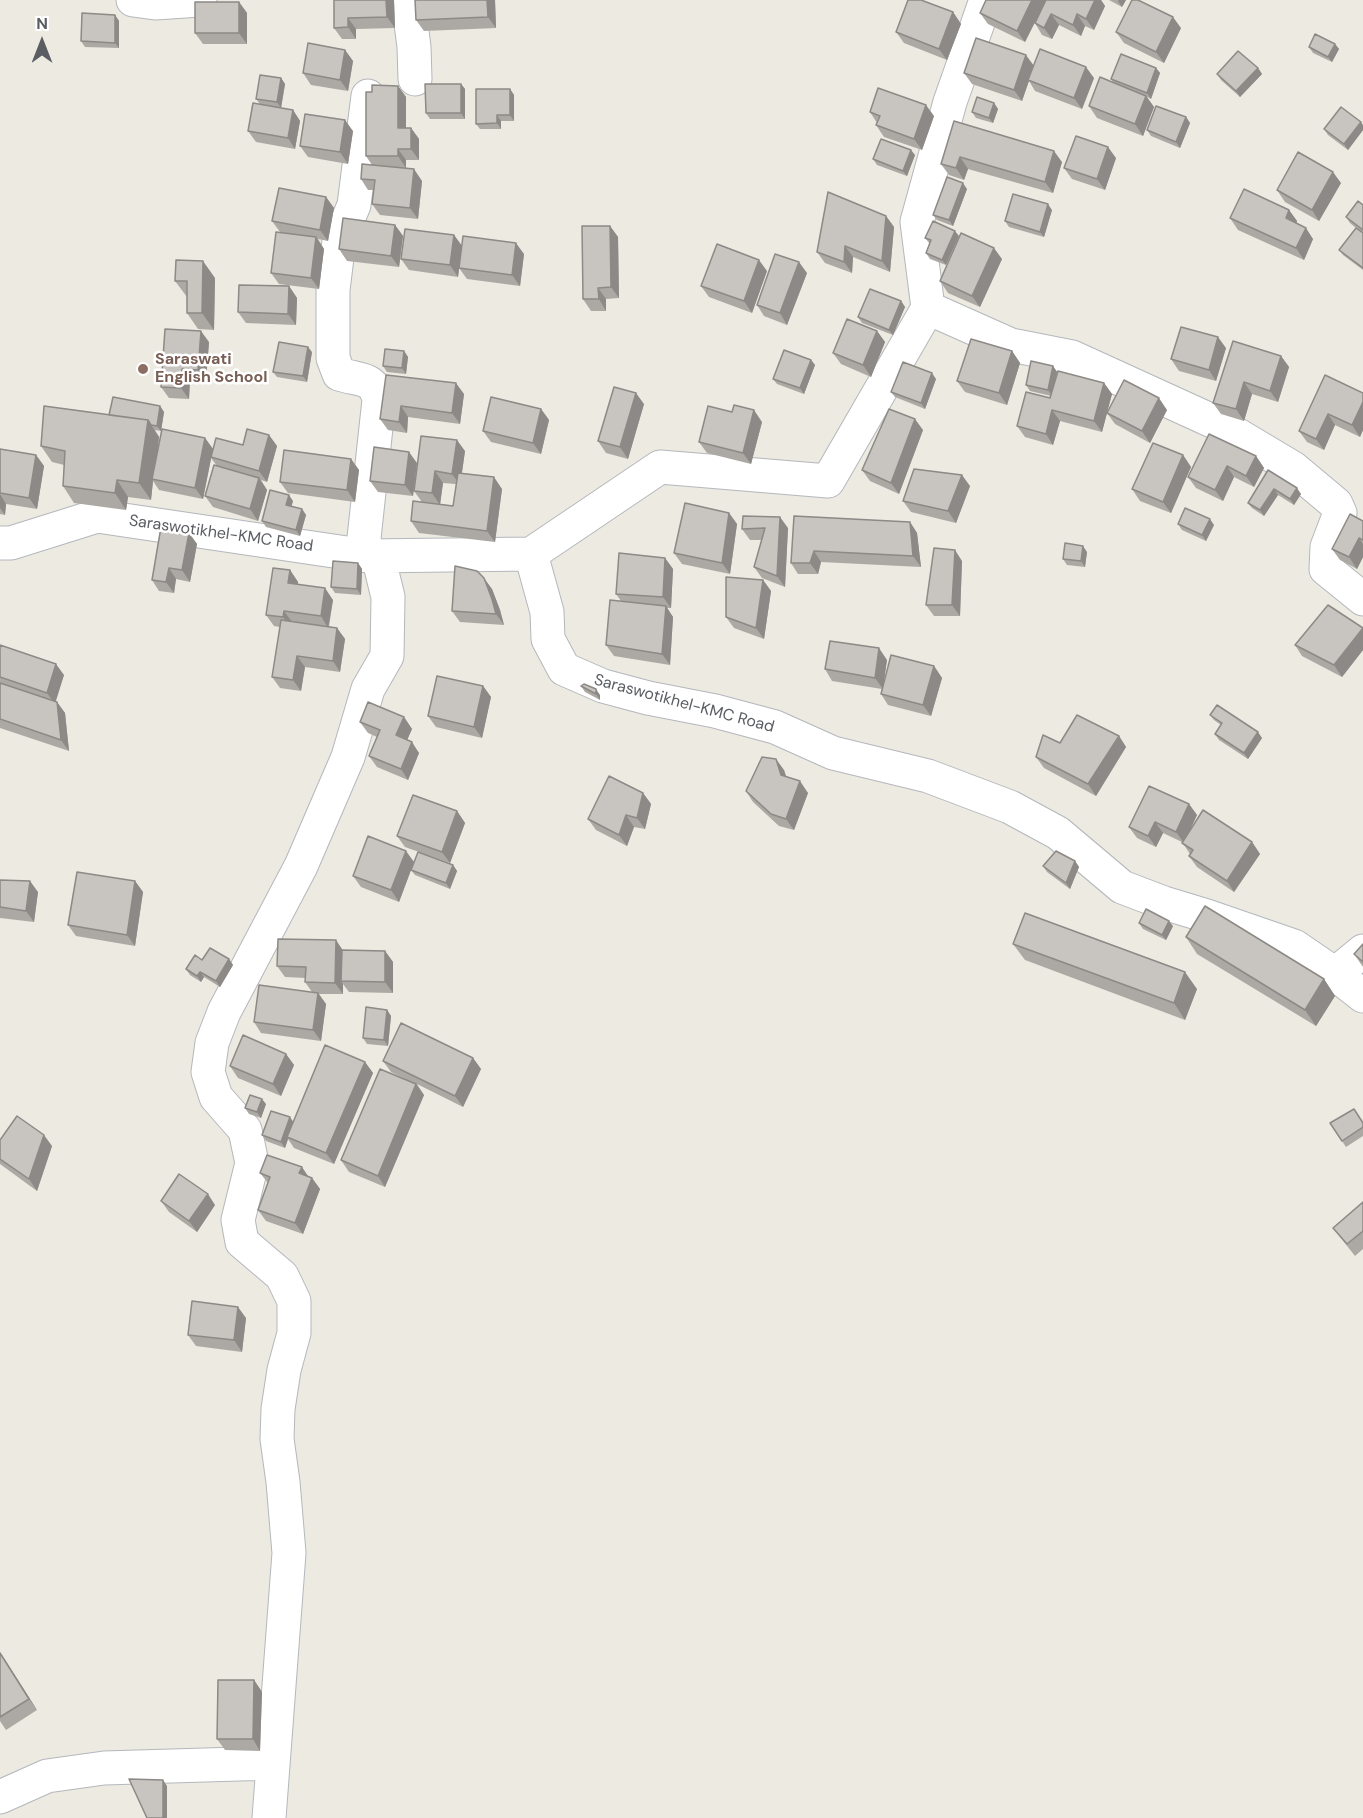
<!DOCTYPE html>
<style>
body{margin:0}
#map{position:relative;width:1363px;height:1818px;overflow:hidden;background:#eceae1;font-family:"DM Sans",sans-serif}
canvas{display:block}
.north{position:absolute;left:12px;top:12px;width:60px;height:60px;-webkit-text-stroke:4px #fff;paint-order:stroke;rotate:0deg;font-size:16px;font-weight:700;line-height:24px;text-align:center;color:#5a5d62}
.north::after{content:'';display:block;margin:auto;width:21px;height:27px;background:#5a5d62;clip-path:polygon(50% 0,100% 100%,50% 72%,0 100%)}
</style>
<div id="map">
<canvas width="1363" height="1818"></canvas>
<div class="north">N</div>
</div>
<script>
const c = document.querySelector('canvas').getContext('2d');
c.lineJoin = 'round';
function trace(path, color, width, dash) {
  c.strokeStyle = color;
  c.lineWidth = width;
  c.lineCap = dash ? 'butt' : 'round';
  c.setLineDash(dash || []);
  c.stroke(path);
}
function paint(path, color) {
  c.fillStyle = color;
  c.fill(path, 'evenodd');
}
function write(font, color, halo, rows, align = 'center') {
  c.font = font + ' "DM Sans",sans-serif';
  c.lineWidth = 5;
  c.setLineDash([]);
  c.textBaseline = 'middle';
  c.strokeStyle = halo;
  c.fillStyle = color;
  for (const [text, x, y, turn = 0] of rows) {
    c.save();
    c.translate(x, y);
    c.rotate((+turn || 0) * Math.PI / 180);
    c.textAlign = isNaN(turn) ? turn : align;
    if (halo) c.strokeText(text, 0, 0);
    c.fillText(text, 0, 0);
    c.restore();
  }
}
const minor = new Path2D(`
 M133 0 155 3 200 0
 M408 0 414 47 415 79
 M928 308 917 222 950 102 986 0
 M0 543H11L97 516 367 556 531 554
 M531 554 660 467 828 481 928 308 1011 345 1072 357 1221 425 1293 468 1336 504 1340 513 1327 547 1326 569 1363 599
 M531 554 547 612 548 639 564 669 603 686 648 698 715 711 775 727 833 753 928 776 1010 807 1058 833 1122 887 1164 903 1207 916 1294 946 1335 974 1363 996
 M367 556 364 538 379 400C374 376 360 381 339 374L333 358V290L339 241 354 205 368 96
 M1335 974 1363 951
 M0 1797 47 1776 104 1768 273 1763
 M269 1818 289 1553 283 1482 277 1439 278 1409 284 1370 294 1333V1301L282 1276 242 1242 238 1220 252 1163 245 1130 216 1097 208 1072 212 1043 224 1012 301 866 348 757 368 689 387 656 388 597 378 556`);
const wall = new Path2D(`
 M334 0H394L395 28 356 29V39H342L334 28Z
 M415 0H495L496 28 424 31 416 20Z
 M1046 0H1101L1105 6 1094 30 1085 26 1081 36 1059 25 1052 39 1042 35 1035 23Z
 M1046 0 1025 42 988 24 980 13Z
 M1109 0H1126L1122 7Z
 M239 2 247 13V44H203L195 33Z
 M953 12 961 24 947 60 904 43 896 32Z
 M115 15 119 21V48L85 47 81 41Z
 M1181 28 1164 63 1124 43 1116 32Z
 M1335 44 1339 49 1332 62 1313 53 1309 47Z
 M345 50 353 61 348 91 311 85 303 73Z
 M1033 65 1094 78 1082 109 1035 91 1029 81 1022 101 972 84 964 73Z
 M1156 68 1160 73 1151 99 1147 97 1154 107 1143 136 1097 118 1089 106 1113 82 1111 79Z
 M1258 68 1262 74 1240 97 1221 80 1217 74Z
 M281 78 285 84 281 108 260 104 256 99Z
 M461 84 465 89V119H430L426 113Z
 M398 86 406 97V128H411L419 139V160H406V168H396L422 181 418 219 380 215 372 204 374 190H368L361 179 372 165 366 156 372 92Z
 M510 89 514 95V121H501V129H480L476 124Z
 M994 103 998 109 993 123 976 118 972 112Z
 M293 110 300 121 295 149 256 142 248 131Z
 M870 112 934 116 922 150 884 137 876 125 877 123Z
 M1186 117 1190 123 1180 148 1151 136 1147 130Z
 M954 121 1062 162 1053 193 968 169 964 180 949 175 941 164Z
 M1363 125V130L1348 150 1328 135 1324 129Z
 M353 131 348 164 308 157 300 146Z
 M915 155 907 176 877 165 873 159Z
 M1116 158 1105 190 1072 179 1064 168Z
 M1341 183 1319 221 1285 202 1277 190Z
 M967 189 953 226 937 220 933 215Z
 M326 197 334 208 328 241 318 239 324 249 319 289 279 284 271 273 291 234 280 232 272 221Z
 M1363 205V270L1343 255 1339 250 1356 228 1350 223 1346 217Z
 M1052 210 1044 237 1009 227 1005 221Z
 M1289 210 1297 221 1296 223 1313 239 1304 260 1238 230 1230 218Z
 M886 216 894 227 890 272 853 257 852 273 825 263 817 252Z
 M395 225 403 236 399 267 347 261 339 249Z
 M610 226 618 237 619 298 606 299V311H591L583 299Z
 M454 235 462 246 524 254 520 286 467 279 459 268 458 277 409 270 401 259Z
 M959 236 946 265 930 259 926 253 930 244 925 238Z
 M1002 259 980 307 948 293 940 281Z
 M767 271 752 313 709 297 701 286Z
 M807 273 787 325 764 316 757 305Z
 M215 278 214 330 198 329 187 313V297L175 281Z
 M289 286 297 298 296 325 246 323 238 312Z
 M901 301 905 307 893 335 862 323 858 317Z
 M877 331 885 342 871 377 841 364 833 353Z
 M209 342 206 381 190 380 189 399 169 398 161 387Z
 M1226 348 1216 381 1179 371 1171 359Z
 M404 351 408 357 406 374 387 372 383 366Z
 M1012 351 1020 363 1007 405 965 392 957 381Z
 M312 352 307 382 277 377 273 372Z
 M1281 356 1289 367 1278 402 1252 394 1244 421 1221 414 1213 403Z
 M811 360 815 365 804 394 777 384 773 379Z
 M1053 366 1057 372 1055 383H1104L1112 394 1107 412 1167 410 1150 443 1115 424 1107 413 1102 432 1060 421 1053 445 1025 437 1017 426 1050 398 1051 396 1030 391 1026 385Z
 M386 375 464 394 460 424 408 417 407 433 388 430 380 419Z
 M936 379 925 409 895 397 891 392Z
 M1363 393V430L1360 437 1335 425 1324 450 1307 442 1299 431Z
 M644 404 628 459 606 453 598 441Z
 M160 406 164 412 161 431 155 430 159 437 158 446 205 438 213 449 243 445 269 435 277 446 267 482 261 480 267 490 258 521 213 507 205 496 217 466 211 458 203 499 159 490 153 481 151 500 128 497 126 510 74 503 63 486 64 465 52 462 41 446 109 415Z
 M541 409 549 420 541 454 491 442 483 431Z
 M762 422 751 464 707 453 699 442Z
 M923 430 899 494 870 481 862 470Z
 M421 436 465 451 462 473 502 489 495 542 419 533 411 521 422 502 414 491ZM443 483 456 484 453 506 440 504Z
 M0 449 36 455 44 466 37 509 6 504 5 515 0 514Z
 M1183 455 1191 467 1171 513 1140 501 1132 489Z
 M1256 456 1264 468 1254 487 1234 477 1223 501 1196 488 1188 477Z
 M351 459 359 470 355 502 288 493 280 482Z
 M417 463 413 496 378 492 370 481Z
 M1268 470 1301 494 1294 505 1278 495 1264 516 1252 508 1248 503Z
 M970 486 956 523 911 512 903 501Z
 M293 501 291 507 302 509 306 515 300 536 266 527 262 521Z
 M729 513 737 524 730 574 682 564 674 553Z
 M794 516 910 522 917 533 921 567 821 562 818 574H798L791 563Z
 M1363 521V557L1357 569 1340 560 1332 549Z
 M1178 524 1214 525 1206 541 1182 530Z
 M788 528 785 587 762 578 754 567 762 540H750L742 529Z
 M189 533 197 544 190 582 176 579 174 593 159 591 152 580Z
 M1087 552 1085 567 1067 565 1063 559Z
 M665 558 673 569 671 608H667L673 617 670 665 614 656 606 645 621 601 616 594Z
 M962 561 960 616H934L926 605Z
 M358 563 362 569 361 595 335 593 331 587Z
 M290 570 298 582 297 585 333 600 329 627 337 628 345 639 340 672 305 667 301 691 280 688 272 677 280 627 274 626 266 615Z
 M763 580 771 591 764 639 734 628 726 617Z
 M492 589 500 610 504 625 460 622 452 611Z
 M1363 628V650L1342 677 1302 656 1295 645Z
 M0 645 64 675 55 701 57 702 65 713 69 751 0 728Z
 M887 660 883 684 934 666 942 678 931 716 888 705 881 694 882 689 832 681 825 669Z
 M483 686 491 697 482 738 436 727 428 716Z
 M581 686 600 695V700L585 692Z
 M1210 715 1262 738 1248 759 1219 740 1215 734 1221 725 1214 720Z
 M404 717 412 729 407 740 419 753 408 780 377 767 369 756 377 737 368 733 360 722Z
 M1119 736 1126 747 1096 796 1044 768 1036 757 1060 743Z
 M784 770 786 776 808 793 794 830 779 826 753 802 746 791Z
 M643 793 651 804 645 829 634 827 627 846 596 830 588 819Z
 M1189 804 1197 815 1189 832 1252 842 1260 854 1234 892 1197 867 1189 856 1190 854 1182 842 1163 833 1156 847 1137 838 1129 827Z
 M457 811 465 823 450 863 405 847 397 836Z
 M1075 861 1079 867 1070 889 1047 872 1043 866Z
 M414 862 453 865 457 871 450 889 415 875 411 870 399 902 361 887 353 876Z
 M0 880 38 892 34 922 0 918Z
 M135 881 143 892 135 946 76 936 68 925Z
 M1139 923 1173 926 1166 940 1143 929Z
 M1186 937 1324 979 1335 996 1316 1026 1197 954Z
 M1013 944 1197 989 1185 1020 1025 960Z
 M1363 944V967L1354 954Z
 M343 950 385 951 393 962V993L349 992 343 984V994H319L326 1004 321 1041 261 1033 254 1022 312 992 305 982 306 978 285 977 277 966Z
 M229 959 233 965 220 987 204 977 201 982 190 975 186 969 202 960Z
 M387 1010 391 1016 388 1046 367 1044 363 1038Z
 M286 1054 294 1065 281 1096 238 1078 230 1066Z
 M473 1058 481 1069 463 1107 417 1084 424 1095 385 1187 349 1172 341 1160 411 1082 391 1072 383 1061Z
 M365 1062 373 1073 334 1164 294 1148 288 1139 285 1148 266 1141 262 1135 293 1122Z
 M266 1104 261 1118 249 1114 245 1108Z
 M1363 1122V1136L1346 1147 1330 1123Z
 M0 1140 52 1146 37 1191 0 1164Z
 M260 1173 308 1176 312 1178 320 1189 303 1234 266 1221 258 1210 268 1183Z
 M161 1201 215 1205 197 1232 169 1212Z
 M1363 1202V1249L1355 1256 1333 1228Z
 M246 1318 242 1352 196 1346 188 1335Z
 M0 1652 37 1710 6 1730 0 1721Z
 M254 1680 262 1692 260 1751 225 1750 217 1739Z`);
const shadedWall = new Path2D(`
 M386 0H394L395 28 387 17Z
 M487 0H495L496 28 488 17Z
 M1032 0H1046L1025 42 1017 31Z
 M1095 0H1101L1105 6 1094 30 1086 19Z
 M1119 0H1126L1122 7 1118 1Z
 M239 2 247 13V44L239 33Z
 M953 12 961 24 947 60 939 49Z
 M1051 14 1059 25 1052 39 1044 28Z
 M1077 14 1085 26 1081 36 1073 25Z
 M115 15 119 21V48L115 43Z
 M1173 17 1181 28 1164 63 1156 52Z
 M348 18 356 29V39L348 27Z
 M1335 44 1339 49 1332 62 1328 57Z
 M345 50 353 61 348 91 340 80Z
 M1026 55 1034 66 1022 101 1014 90Z
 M1086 67 1094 78 1082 109 1074 98Z
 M1156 68 1160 73 1151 99 1147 93Z
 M1258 68 1262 74 1240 97 1236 91Z
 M281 78 285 84 281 108 277 102Z
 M461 84 465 89V119L461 113Z
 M398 86 406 97V139L398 128Z
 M510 89 514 95V121L510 115Z
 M1146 96 1154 107 1143 136 1135 124Z
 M994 103 998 109 993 123 989 118Z
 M926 105 934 116 922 150 914 139Z
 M293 110 300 121 295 149 288 138Z
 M497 115 501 121V129L497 123Z
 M1186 117 1190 123 1180 148 1176 142Z
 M345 120 353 131 348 164 340 152Z
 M1361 122 1363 125V130L1348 150 1344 144Z
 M411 128 419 139V160L411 149Z
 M1108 147 1116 158 1105 190 1097 179Z
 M398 149 406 160V168L398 156Z
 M911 150 915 155 907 176 903 171Z
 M1054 151 1062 162 1053 193 1045 182Z
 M960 157 968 169 964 180 956 168Z
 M414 169 422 181 418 219 410 208Z
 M1333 172 1341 183 1319 221 1312 210Z
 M963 183 967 189 953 226 949 220Z
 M326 197 334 208 328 241 320 230Z
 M1048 204 1052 210 1044 237 1040 232Z
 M1289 210 1297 221 1294 230 1286 218Z
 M886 216 894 227 890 272 882 261Z
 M395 225 403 236 399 267 391 256Z
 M610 226 618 237 619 298 611 287Z
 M1306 228 1313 239 1304 260 1296 248Z
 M955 231 959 236 946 265 942 260Z
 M454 235 462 246 458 277 450 265Z
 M316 237 324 249 319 289 311 278Z
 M516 243 524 254 520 286 512 275Z
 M845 246 853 257 852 273 844 262Z
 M994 248 1002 259 980 307 972 296Z
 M759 260 767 271 752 313 744 301Z
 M203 261 215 278 214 330 202 313Z
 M799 262 807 273 787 325 780 313Z
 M289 286 297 298 296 325 288 314Z
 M598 288 606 299V311L599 299Z
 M901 301 905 307 893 335 889 330Z
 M201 331 209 342 206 381 198 370Z
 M877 331 885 342 871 377 863 365Z
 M1218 337 1226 348 1216 381 1209 370Z
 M308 347 312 352 307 382 303 376Z
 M404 351 408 357 406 374 402 368Z
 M1012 351 1020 363 1007 405 999 393Z
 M1281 356 1289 367 1278 402 1270 391Z
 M811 360 815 365 804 394 800 388Z
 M1053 366 1057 372 1052 396 1048 390Z
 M182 369 190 380 189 399 181 388Z
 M932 373 936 379 925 409 921 403Z
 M1244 382 1252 394 1244 421 1236 409Z
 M456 383 464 394 460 424 452 413Z
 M1104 383 1112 394 1102 432 1094 421Z
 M636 393 644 404 628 459 620 447Z
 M1159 398 1167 410 1150 443 1142 431Z
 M1363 402V430L1360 437 1352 425Z
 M160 406 164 412 161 431 157 426Z
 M401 406 408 417 407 433 399 422Z
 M541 409 549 420 541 454 533 443Z
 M754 410 762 422 751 464 743 453Z
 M1052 410 1060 421 1053 445 1046 434Z
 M1328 414 1335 425 1324 450 1316 439Z
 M915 419 923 430 899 494 891 483Z
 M148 420 159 437 154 479H152L153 481 151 500 139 483Z
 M269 435 277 446 267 482 259 471Z
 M205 438 213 449 203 499 195 488Z
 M457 440 465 451 460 485 452 474Z
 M409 452 417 463 413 496 405 485Z
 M36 455 44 466 37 509 29 498Z
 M1183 455 1191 467 1171 513 1163 502Z
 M1256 456 1264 468 1254 487 1246 476Z
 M351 459 359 470 355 502 347 490Z
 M1227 466 1234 477 1223 501 1215 490Z
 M435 471 443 483 440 505 432 493Z
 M962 475 970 486 956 523 948 511Z
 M494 477 502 489 495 542 487 531Z
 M259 478 267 490 258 521 250 509Z
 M117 480 128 497 126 510 115 493Z
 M1297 488 1301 494 1294 505 1290 499Z
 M1274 489 1278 495 1264 516 1260 510Z
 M0 494 6 504 5 515 0 508Z
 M289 495 293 501 290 511 286 505Z
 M302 509 306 515 300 536 296 530Z
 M729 513 737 524 730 574 722 563Z
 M780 517 788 528 785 587 777 576Z
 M1210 519 1214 525 1206 541 1202 535Z
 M910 522 917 533 921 567 913 556Z
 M189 533 197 544 190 582 182 570Z
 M1359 538 1363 544V557L1357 569 1349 557Z
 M1083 546 1087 552 1085 567 1081 561Z
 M955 550 962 561 960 616 952 605Z
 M814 551 821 562 818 574 810 563Z
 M665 558 673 569 671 608 663 597Z
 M358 563 362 569 361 595 357 589Z
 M169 568 176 579 174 593 166 582Z
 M290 570 298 582 296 595 288 583Z
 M484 578 492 589 500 610 504 625 496 614Z
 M763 580 771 591 764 639 756 628Z
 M325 588 333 600 328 628 321 616Z
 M666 606 673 617 670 665 662 654Z
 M284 611 292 622 291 628 283 617Z
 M337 628 345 639 340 672 333 661Z
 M1363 629V650L1342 677 1334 665Z
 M879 648 887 660 883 689 875 678Z
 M297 656 305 667 301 691 293 680Z
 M56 664 64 675 55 704 47 693Z
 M934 666 942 678 931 716 923 705Z
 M483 686 491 697 482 738 474 727Z
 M596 689 600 695V700L596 694Z
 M57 702 65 713 69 751 61 740Z
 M404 717 412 729 404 747 396 735Z
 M1258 732 1262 738 1248 759 1244 753Z
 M1119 736 1126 747 1096 796 1088 784Z
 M412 742 419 753 408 780 401 769Z
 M776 759 784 770 789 786 781 775Z
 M800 781 808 793 794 830 786 819Z
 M643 793 651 804 645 829 637 818Z
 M1189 804 1197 815 1184 843 1176 832Z
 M457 811 465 823 450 863 442 852Z
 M626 815 634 827 627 846 619 835Z
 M1155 822 1163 833 1156 847 1148 836Z
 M1252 842 1260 854 1234 892 1227 881Z
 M406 851 414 862 399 902 391 890Z
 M1075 861 1079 867 1070 889 1066 883Z
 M453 865 457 871 450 889 446 883Z
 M30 881 38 892 34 922 26 911Z
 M135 881 143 892 135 946 127 935Z
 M1169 921 1173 926 1166 940 1162 935Z
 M336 940 344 952 341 981 343 984V994L335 983Z
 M385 951 393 962V993L385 982Z
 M229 959 233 965 220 987 216 981Z
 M200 972 204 977 201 982 197 976Z
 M1185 972 1197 989 1185 1020 1174 1003Z
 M1324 979 1335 996 1316 1026 1305 1010Z
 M318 993 326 1004 321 1041 313 1030Z
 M387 1010 391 1016 388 1046 384 1040Z
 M286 1054 294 1065 281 1096 273 1084Z
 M473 1058 481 1069 463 1107 455 1096Z
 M365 1062 373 1073 334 1164 326 1153Z
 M416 1084 424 1095 385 1187 378 1176Z
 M262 1099 266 1104 261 1118 257 1112Z
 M290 1117 294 1123 287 1137 288 1139 285 1148 281 1142Z
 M44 1135 52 1146 37 1191 29 1179Z
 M302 1167 310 1179 299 1173Z
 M312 1178 320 1189 303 1234 295 1223Z
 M208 1194 215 1205 197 1232 189 1221Z
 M238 1307 246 1318 242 1352 234 1340Z
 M0 1652 37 1710 29 1699Z
 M254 1680 262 1692 260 1751 253 1739Z
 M163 1780 167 1786V1818H163Z`);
const building = new Path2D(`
 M334 0H386L387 17 348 18V27L334 28Z
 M415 0H487L488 17 416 20Z
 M908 0H921L953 12 939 49 896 32Z
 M986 0H1032L1017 31 980 13Z
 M1046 0H1095L1086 19 1077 14 1073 25 1051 14 1044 28 1035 23Z
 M1132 0H1138L1173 17 1156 52 1116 32Z
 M195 2H239V33H195Z
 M82 13 115 15V43L81 41Z
 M1315 34 1335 44 1328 57 1309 47Z
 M976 38 1026 55 1014 90 964 73Z
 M308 43 345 50 340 80 303 73Z
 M1040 49 1086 67 1074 98 1028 80Z
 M1238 51 1258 68 1236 91 1217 74Z
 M1121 54 1156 68 1147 93 1111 79Z
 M260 75 281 78 277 102 256 99Z
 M1100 77 1146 96 1135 124 1089 106Z
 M425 84H461V113H426Z
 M372 85 398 86V128H411V149H398V156H366V92H372Z
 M878 88 926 105 914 139 876 125 880 116 870 112Z
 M476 89H510V115H497V123L476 124Z
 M977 97 994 103 989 118 972 112Z
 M253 103 293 110 288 138 248 131Z
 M1156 106 1186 117 1176 142 1147 130Z
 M1341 107 1361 122 1344 144 1324 129Z
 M305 114 345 120 340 152 300 146Z
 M954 121 1054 151 1045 182 960 157 956 168 941 164Z
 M1076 136 1108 147 1097 179 1064 168Z
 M881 139 911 150 903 171 873 159Z
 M1298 152 1333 172 1312 210 1277 190Z
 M362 164 414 169 410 208 372 204 375 180 361 179Z
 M947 177 963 183 949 220 933 215Z
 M279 188 326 197 320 230 272 221Z
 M1244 189 1289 210 1286 218 1306 228 1296 248 1230 218Z
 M828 192 886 216 882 261 845 246 844 262 817 252Z
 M1013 194 1048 204 1040 232 1005 221Z
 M1358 201 1363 205V230L1346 217Z
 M343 218 395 225 391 256 339 249Z
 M933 221 955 231 942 260 926 253 931 240 925 238Z
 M582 226H610L611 287 598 288 599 299H583Z
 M1356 228 1363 233V268L1339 250Z
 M405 229 454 235 450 265 401 259Z
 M276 232 316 237 311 278 271 273Z
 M961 233 994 248 972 296 940 281Z
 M463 236 516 243 512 275 459 268Z
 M717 244 759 260 744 301 701 286Z
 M775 254 799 262 780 313 757 305Z
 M176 260 203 261 202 313H187V281H175Z
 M239 285 289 286 288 314 238 312Z
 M870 289 901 301 889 330 858 317Z
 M847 319 877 331 863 365 833 353Z
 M1181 327 1218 337 1209 370 1171 359Z
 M165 329 201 331 198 370 182 369 181 388 161 387Z
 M971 339 1012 351 999 393 957 381Z
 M1233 341 1281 356 1270 391 1244 382 1236 409 1213 403Z
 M279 342 308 347 303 376 273 372Z
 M385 349 404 351 402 368 383 366Z
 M784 350 811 360 800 388 773 379Z
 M1031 361 1053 366 1048 390 1026 385Z
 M903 362 932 373 921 403 891 392Z
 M1058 371 1104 383 1094 421 1052 410 1046 434 1017 426 1026 392 1050 398Z
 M386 375 456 383 452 413 401 406 399 422 380 419Z
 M1325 375 1363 393V402L1352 425 1328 414 1316 439 1299 431Z
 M1124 380 1159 398 1142 431 1107 413Z
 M614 387 636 393 620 447 598 441Z
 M113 397 160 406 157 426 151 425 148 420 109 415Z
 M491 397 541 409 533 443 483 431Z
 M734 405 754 410 743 453 699 442 708 406 732 412Z
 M44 406 148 420 139 483 117 480 115 493 63 486 65 451 41 446Z
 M889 409 915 419 891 483 862 470Z
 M162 429 205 438 195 488 152 479Z
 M247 429 269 435 259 471 211 457 216 438 243 445Z
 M1209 434 1256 456 1246 476 1227 466 1215 490 1188 477Z
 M421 436 457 440 452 474 435 471 432 493 414 491Z
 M1153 443 1183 455 1163 502 1132 489Z
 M374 447 409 452 405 485 370 481Z
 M0 449 36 455 29 498 0 493Z
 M284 450 351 459 347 490 280 482Z
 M214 465 259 478 250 509 205 496Z
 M914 469 962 475 948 511 903 501Z
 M1268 470 1297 488 1290 499 1274 489 1260 510 1248 503Z
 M458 473 494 477 487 531 411 521 413 501 453 506Z
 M270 490 289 495 286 505 302 509 296 530 262 521Z
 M685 503 729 513 722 563 674 553Z
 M1185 508 1210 519 1202 535 1178 524Z
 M1350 514 1363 521V540L1359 538 1349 557 1332 549Z
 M743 516 780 517 777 576 754 567 765 528 742 529Z
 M794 516 910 522 913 556 814 551 810 563H791Z
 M161 527 189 533 182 570 169 568 166 582 152 580Z
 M1065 543 1083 546 1081 561 1063 559Z
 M934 548 955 550 952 605H926Z
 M619 553 665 558 663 597 616 594Z
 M333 561 358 563 357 589 331 587Z
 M455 566 477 571 484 578 492 599 496 614 452 611Z
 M273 568 290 570 288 583 325 588 321 616 284 611 283 617 266 615Z
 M726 577 763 580 756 628 726 617Z
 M610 600 666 606 662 654 606 645Z
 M1328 605 1363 628 1334 665 1295 645Z
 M281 620 337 628 333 661 297 656 293 680 272 677Z
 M830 641 879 648 875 678 825 669Z
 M0 645 56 664 47 693 0 677Z
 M891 655 934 666 923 705 881 694Z
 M437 676 483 686 474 727 428 716Z
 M0 683 57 702 61 740 0 719Z
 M584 684 596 689V694L581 686Z
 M368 702 404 717 396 735 412 742 401 769 369 756 380 730 360 722Z
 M1217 705 1258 732 1244 753 1215 734 1222 723 1210 715Z
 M1077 715 1119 736 1088 784 1036 757 1043 735 1060 743Z
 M762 757 776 759 781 775 800 781 786 819 771 814 746 791Z
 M609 776 643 793 637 818 626 815 619 835 588 819Z
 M1149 786 1189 804 1176 832 1155 822 1148 836 1129 827Z
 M413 795 457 811 442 852 397 836Z
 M1203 810 1252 842 1227 881 1189 856 1193 850 1182 843Z
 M368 836 406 851 391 890 353 876Z
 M1056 851 1075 861 1066 883 1043 866Z
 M418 852 453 865 446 883 411 870Z
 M77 872 135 881 127 935 68 925Z
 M0 880 30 881 26 911 0 907Z
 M1205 906 1324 979 1305 1010 1186 937Z
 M1146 909 1169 921 1162 935 1139 923Z
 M1025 913 1185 972 1174 1003 1013 944Z
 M278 939 336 940 335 983 305 982 306 967 277 966Z
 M1363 944V962L1354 954Z
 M210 948 229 959 216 981 200 972 197 976 186 969 195 955 202 960Z
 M342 950 385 951V982L341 981Z
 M259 985 318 993 313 1030 254 1022Z
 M366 1007 387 1010 384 1040 363 1038Z
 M401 1023 473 1058 455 1096 383 1061Z
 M243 1035 286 1054 273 1084 230 1066Z
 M325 1045 365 1062 326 1153 287 1137Z
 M380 1069 416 1084 378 1176 341 1160Z
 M250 1095 262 1099 257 1112 245 1108Z
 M1354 1109 1363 1123V1127L1342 1141 1330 1123Z
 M271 1111 290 1117 281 1142 262 1135Z
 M17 1116 44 1135 29 1179 0 1159V1140Z
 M267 1155 302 1167 299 1173 312 1178 295 1223 258 1210 270 1177 260 1173Z
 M179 1174 208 1194 189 1221 161 1201Z
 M1363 1202V1231L1347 1244 1333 1228Z
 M192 1301 238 1307 234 1340 188 1335Z
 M0 1653 29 1699 0 1717Z
 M218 1680H254L253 1739H217Z
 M129 1779 163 1780V1818H147Z`);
const markers = [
 [143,369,6,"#8d6e63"]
];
const educationNames = [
 ["Saraswati",155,360],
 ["English School",155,378]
];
const streetNames = [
 ["Saraswotikhel-KMC Road",221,534,8],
 ["Saraswotikhel-KMC Road",684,704,15]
];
trace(minor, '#b4b7bc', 35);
trace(minor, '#fff', 33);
paint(wall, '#aca9a4');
paint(shadedWall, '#8c8986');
paint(building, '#c8c4bf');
trace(building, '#8c8986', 1.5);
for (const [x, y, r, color] of markers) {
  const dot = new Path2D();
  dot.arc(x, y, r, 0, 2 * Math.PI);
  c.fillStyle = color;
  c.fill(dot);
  trace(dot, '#fff', 2);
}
write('bold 16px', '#785e54', '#fff', educationNames, 'left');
write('16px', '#5a5d62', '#fff', streetNames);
</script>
